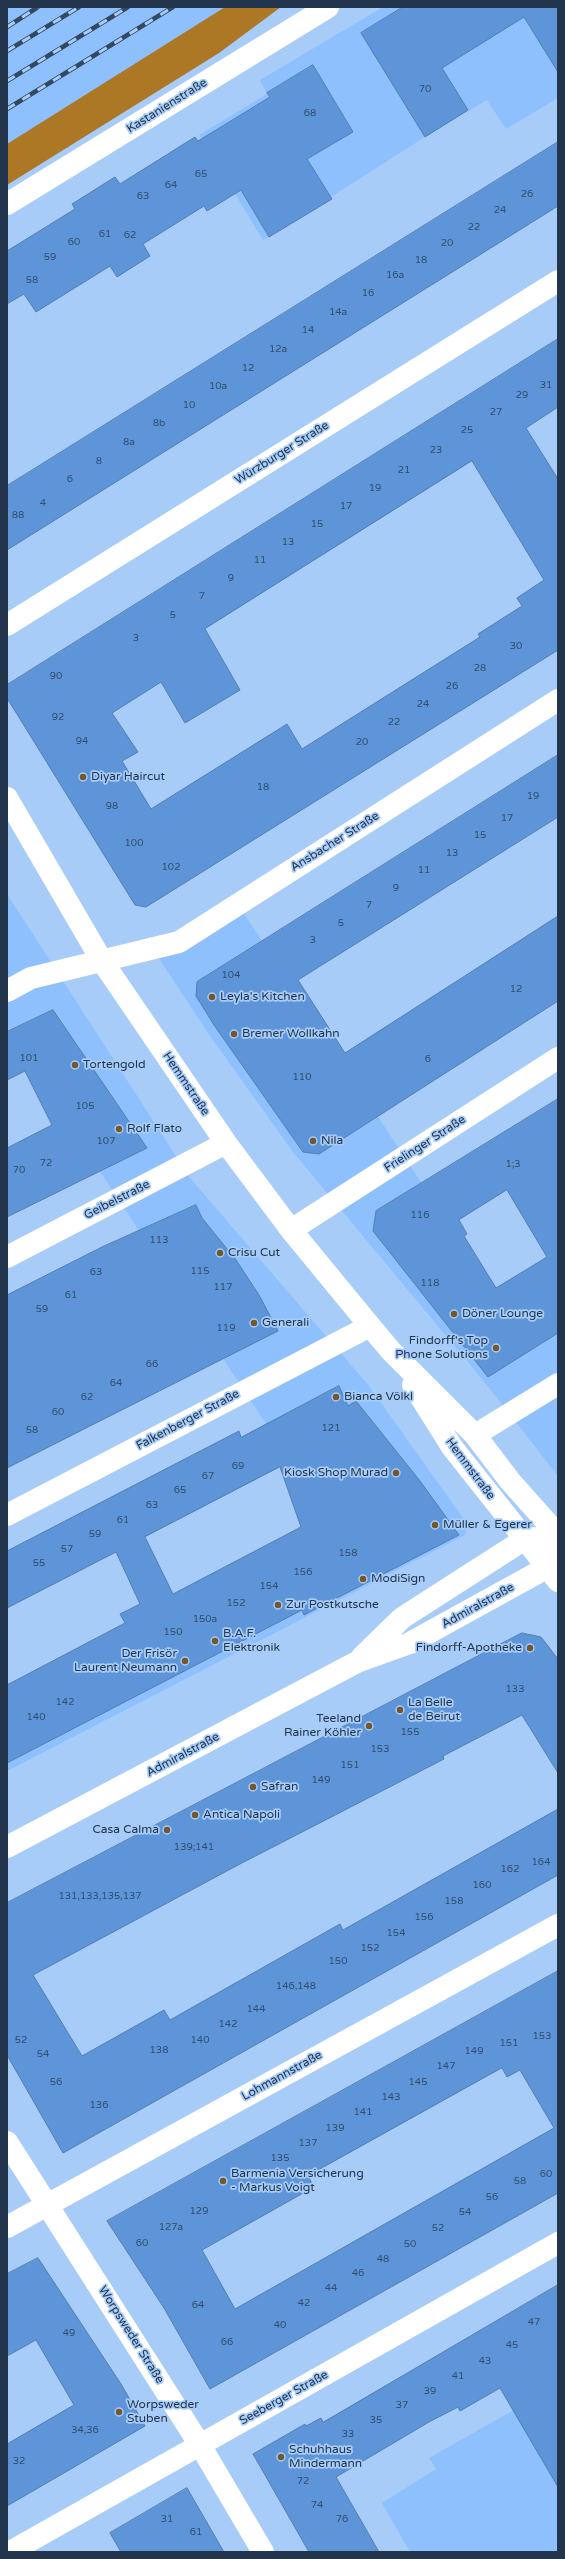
<!DOCTYPE html>
<meta charset="utf-8">
<style>
body{margin:0}
#map{position:relative;width:565px;height:2559px;overflow:hidden;background:#a7ccf8;font-family:"Varela Round",sans-serif}
canvas{display:block}
.frame{position:absolute;inset:0;border:8px solid #23354c;pointer-events:none}
</style>
<div id="map">
<canvas width="565" height="2559"></canvas>
<div class="frame"></div>
</div>
<script>
const c = document.querySelector('canvas').getContext('2d');
c.lineJoin = 'round';
function paint(path, color) {
  c.fillStyle = color;
  c.fill(path, 'evenodd');
}
function trace(path, color, width, dash) {
  c.strokeStyle = color;
  c.lineWidth = width;
  c.lineCap = dash ? 'butt' : 'round';
  c.setLineDash(dash || []);
  c.stroke(path);
}
function write(font, color, halo, rows, align = 'center') {
  c.font = font + ' "Varela Round",sans-serif';
  c.lineWidth = 3.5;
  c.setLineDash([]);
  c.textBaseline = 'middle';
  c.strokeStyle = halo;
  c.fillStyle = color;
  for (const [text, x, y, turn = 0] of rows) {
    c.save();
    c.translate(x, y);
    c.rotate((+turn || 0) * Math.PI / 180);
    c.textAlign = isNaN(turn) ? turn : align;
    if (halo) c.strokeText(text, 0, 0);
    c.fillText(text, 0, 0);
    c.restore();
  }
}
const built = new Path2D(`
 M7 7H225L7 144Z
 M383 7H558V98L506 129 487 100 425 137 263 240 199 135 267 94 260 80Z
 M7 894 190 1178 369 1386 468 1525 465 1535 7 1771V1735L347 1547 30 1065 7 1026Z
 M239 906 502 1305 558 1271V1476L482 1379 293 1152 208 1033 158 957Z
 M558 2385V2552H410L382 2503 436 2469 429 2458Z`);
const forest = new Path2D(`
 M225 7H281L219 53 7 185V144Z`);
const building = new Path2D(`
 M403 7H558V72L524 17 442 68 468 110 425 137 361 33Z
 M313 65 353 132 307 159 332 199 269 237 241 190 207 211 204 206 143 244 150 256 117 277 110 266 36 312 24 294 7 304V251L75 209 72 204 115 177 120 184 195 137 198 141 270 97 267 93Z
 M558 142V206L7 550V486Z
 M558 339V407L526 428 558 479V650L146 907 135 905 7 698V685ZM472 461 544 580 517 598 522 606 478 634 480 637 302 749 287 724 151 809 122 761 138 752 112 713 161 682 185 723 240 690 205 629Z
 M558 755V817L298 980 345 1053 558 916V1001L319 1154 303 1152 214 1025 196 996 197 982Z
 M53 1010 147 1148 7 1217V1148L52 1125 25 1071 7 1080V1032Z
 M558 1099V1333L488 1377 373 1231 376 1211ZM507 1190 547 1257 496 1288 464 1236 467 1234 459 1220Z
 M196 1205 202 1218 236 1260 259 1295 278 1331 7 1468V1295L102 1247Z
 M339 1386 348 1406 356 1401 420 1481 459 1535 304 1615 302 1610 7 1763V1685L125 1623 120 1614 140 1604 116 1552 7 1608V1551L239 1431 241 1437ZM280 1467 301 1527 173 1594 145 1537Z
 M522 1633 541 1637 558 1659V1773L522 1715 443 1756 444 1759 238 1865 33 1975 82 2056 164 2010 170 2020 340 1924 343 1930 558 1809V1875L63 2153 7 2055V1903Z
 M558 1971V2193L210 2389 164 2308 107 2221ZM502 2068 507 2077 520 2070 554 2128 235 2309 202 2250 314 2187 308 2176Z
 M38 2258 121 2384 145 2426 7 2506V2444L74 2405 36 2340 7 2356V2274Z
 M558 2285V2487L500 2388 460 2411 458 2407 429 2422 336 2477 379 2552H309L253 2454 305 2424 306 2426 321 2418 323 2422Z
 M187 2488 224 2552H121L110 2533Z`);
const minor = new Path2D(`
 M7 204 328 7
 M7 625 558 281
 M7 798 102 961 226 1143 291 1230 370 1326 391 1351 475 1435 510 1481 558 1535
 M7 991 31 978 179 942 558 700
 M291 1230 558 1058
 M7 1257 226 1143
 M413 1385 452 1447 558 1581
 M475 1435 558 1384
 M7 1515 370 1326
 M362 1657 402 1618 525 1539 539 1538
 M7 1847 357 1662 410 1643 548 1567 558 1538
 M7 2142 200 2445 263 2552
 M7 2227 558 1925
 M10 2552 558 2243`);
const rail = new Path2D(`
 M7 27 38 7
 M7 51 79 7
 M7 81 128 7
 M7 109 173 7`);
const markers = [
 [83,777,4,"#76572c"],
 [212,997,4,"#76572c"],
 [234,1034,4,"#76572c"],
 [75,1065,4,"#76572c"],
 [119,1129,4,"#76572c"],
 [313,1141,4,"#76572c"],
 [220,1253,4,"#76572c"],
 [454,1314,4,"#76572c"],
 [254,1323,4,"#76572c"],
 [496,1348,4,"#76572c"],
 [336,1397,4,"#76572c"],
 [396,1473,4,"#76572c"],
 [435,1525,4,"#76572c"],
 [363,1579,4,"#76572c"],
 [278,1605,4,"#76572c"],
 [215,1641,4,"#76572c"],
 [530,1648,4,"#76572c"],
 [185,1661,4,"#76572c"],
 [400,1710,4,"#76572c"],
 [369,1726,4,"#76572c"],
 [253,1787,4,"#76572c"],
 [195,1815,4,"#76572c"],
 [167,1830,4,"#76572c"],
 [223,2181,4,"#76572c"],
 [119,2412,4,"#76572c"],
 [281,2457,4,"#76572c"]
];
const numberNames = [
 ["70",425,89],
 ["68",310,113],
 ["65",201,174],
 ["64",171,185],
 ["26",527,194],
 ["63",143,196],
 ["24",500,210],
 ["22",474,227],
 ["61",105,234],
 ["62",130,235],
 ["60",74,242],
 ["20",447,243],
 ["59",50,257],
 ["18",421,260],
 ["16a",395,275],
 ["58",32,280],
 ["16",368,293],
 ["14a",338,312],
 ["14",308,330],
 ["12a",278,349],
 ["12",248,368],
 ["31",546,385],
 ["10a",218,386],
 ["29",522,395],
 ["10",189,405],
 ["27",496,412],
 ["8b",159,423],
 ["25",467,430],
 ["8a",129,442],
 ["23",436,450],
 ["8",99,461],
 ["21",404,470],
 ["6",70,479],
 ["19",375,488],
 ["4",43,503],
 ["17",346,506],
 ["88",18,515],
 ["15",317,524],
 ["13",288,542],
 ["11",260,560],
 ["9",231,578],
 ["7",202,596],
 ["5",173,615],
 ["3",136,638],
 ["30",516,646],
 ["28",480,668],
 ["90",56,676],
 ["26",452,686],
 ["24",423,704],
 ["92",58,717],
 ["22",394,722],
 ["94",82,741],
 ["20",362,742],
 ["18",263,787],
 ["19",533,796],
 ["98",112,806],
 ["17",507,818],
 ["15",480,835],
 ["100",134,843],
 ["13",452,853],
 ["102",171,867],
 ["11",424,870],
 ["9",396,888],
 ["7",369,905],
 ["5",341,923],
 ["3",313,940],
 ["104",231,975],
 ["12",516,989],
 ["101",29,1058],
 ["6",428,1059],
 ["110",302,1077],
 ["105",85,1106],
 ["107",106,1141],
 ["72",46,1163],
 ["1;3",513,1164],
 ["70",19,1170],
 ["116",420,1215],
 ["113",159,1240],
 ["115",200,1271],
 ["63",96,1272],
 ["118",430,1283],
 ["117",223,1287],
 ["61",71,1295],
 ["59",42,1309],
 ["119",226,1328],
 ["66",152,1364],
 ["64",116,1383],
 ["62",87,1397],
 ["60",58,1412],
 ["121",331,1428],
 ["58",32,1430],
 ["69",238,1466],
 ["67",208,1476],
 ["65",180,1490],
 ["63",152,1505],
 ["61",123,1520],
 ["59",95,1534],
 ["57",67,1549],
 ["158",348,1553],
 ["55",39,1563],
 ["156",303,1572],
 ["154",269,1586],
 ["152",236,1603],
 ["150a",205,1619],
 ["150",173,1632],
 ["133",515,1689],
 ["142",65,1702],
 ["140",36,1717],
 ["155",410,1732],
 ["153",380,1749],
 ["151",350,1765],
 ["149",321,1780],
 ["139;141",194,1847],
 ["164",541,1862],
 ["162",510,1869],
 ["160",482,1885],
 ["131,133,135,137",100,1896],
 ["158",454,1901],
 ["156",424,1917],
 ["154",396,1933],
 ["152",370,1948],
 ["150",338,1961],
 ["146,148",296,1986],
 ["144",256,2009],
 ["142",228,2024],
 ["153",542,2036],
 ["52",21,2040],
 ["140",200,2040],
 ["151",509,2043],
 ["138",159,2050],
 ["149",474,2051],
 ["54",43,2054],
 ["147",446,2066],
 ["56",56,2082],
 ["145",418,2082],
 ["143",391,2097],
 ["136",99,2105],
 ["141",363,2112],
 ["139",335,2128],
 ["137",308,2143],
 ["135",280,2158],
 ["60",546,2174],
 ["58",520,2181],
 ["56",492,2197],
 ["129",199,2211],
 ["54",465,2212],
 ["127a",171,2227],
 ["52",438,2228],
 ["60",142,2243],
 ["50",410,2244],
 ["48",383,2259],
 ["46",358,2273],
 ["44",331,2288],
 ["42",304,2303],
 ["64",198,2305],
 ["47",534,2322],
 ["40",280,2325],
 ["49",69,2333],
 ["66",227,2342],
 ["45",512,2345],
 ["43",485,2361],
 ["41",458,2376],
 ["39",430,2391],
 ["37",402,2405],
 ["35",376,2420],
 ["34,36",85,2430],
 ["33",348,2434],
 ["32",19,2461],
 ["72",303,2481],
 ["74",317,2505],
 ["31",167,2519],
 ["76",342,2519],
 ["61",196,2532]
];
const streetNames = [
 ["Kastanienstraße",167,106,-32],
 ["Würzburger Straße",282,453,-32],
 ["Ansbacher Straße",335,842,-32],
 ["Hemmstraße",186,1084,56],
 ["Frielinger Straße",425,1144,-33],
 ["Geibelstraße",117,1200,-27],
 ["Falkenberger Straße",188,1420,-28],
 ["Hemmstraße",470,1469,53],
 ["Admiralstraße",478,1606,-29],
 ["Admiralstraße",183,1755,-28],
 ["Lohmannstraße",282,2076,-29],
 ["Worpsweder Straße",131,2335,58],
 ["Seeberger Straße",284,2398,-29]
];
const poiNames = [
 ["Diyar Haircut",91,777],
 ["Leyla's Kitchen",220,997],
 ["Bremer Wollkahn",242,1034],
 ["Tortengold",83,1065],
 ["Rolf Flato",127,1129],
 ["Nila",321,1141],
 ["Crisu Cut",228,1253],
 ["Döner Lounge",462,1314],
 ["Generali",262,1323],
 ["Findorff's Top",488,1341,"right"],
 ["Phone Solutions",488,1355,"right"],
 ["Bianca Völkl",344,1397],
 ["Kiosk Shop Murad",388,1473,"right"],
 ["Müller & Egerer",443,1525],
 ["ModiSign",371,1579],
 ["Zur Postkutsche",286,1605],
 ["B.A.F.",223,1634],
 ["Elektronik",223,1648],
 ["Findorff-Apotheke",522,1648,"right"],
 ["Der Frisör",177,1654,"right"],
 ["Laurent Neumann",177,1668,"right"],
 ["La Belle",408,1703],
 ["de Beirut",408,1717],
 ["Teeland",361,1719,"right"],
 ["Rainer Köhler",361,1733,"right"],
 ["Safran",261,1787],
 ["Antica Napoli",203,1815],
 ["Casa Calma",159,1830,"right"],
 ["Barmenia Versicherung",231,2174],
 ["- Markus Voigt",231,2188],
 ["Worpsweder",127,2405],
 ["Stuben",127,2419],
 ["Schuhhaus",289,2450],
 ["Mindermann",289,2464]
];
paint(built, '#8dc0fd');
paint(forest, '#ad7825');
paint(building, '#5d95d8');
trace(building, '#537eb1', 1);
trace(minor, '#fff', 22);
trace(rail, '#334861', 4.5);
trace(rail, '#a7ccf8', 3, [9]);
for (const [x, y, r, color] of markers) {
  const dot = new Path2D();
  dot.arc(x, y, r, 0, 2 * Math.PI);
  c.fillStyle = color;
  c.fill(dot);
  trace(dot, '#a7ccf8', 1.5);
}
write('10px', '#324d6f', null, numberNames);
write('12px', '#23354c', '#a7ccf8', streetNames);
write('12px', '#23354c', '#a7ccf8', poiNames, 'left');
</script>
